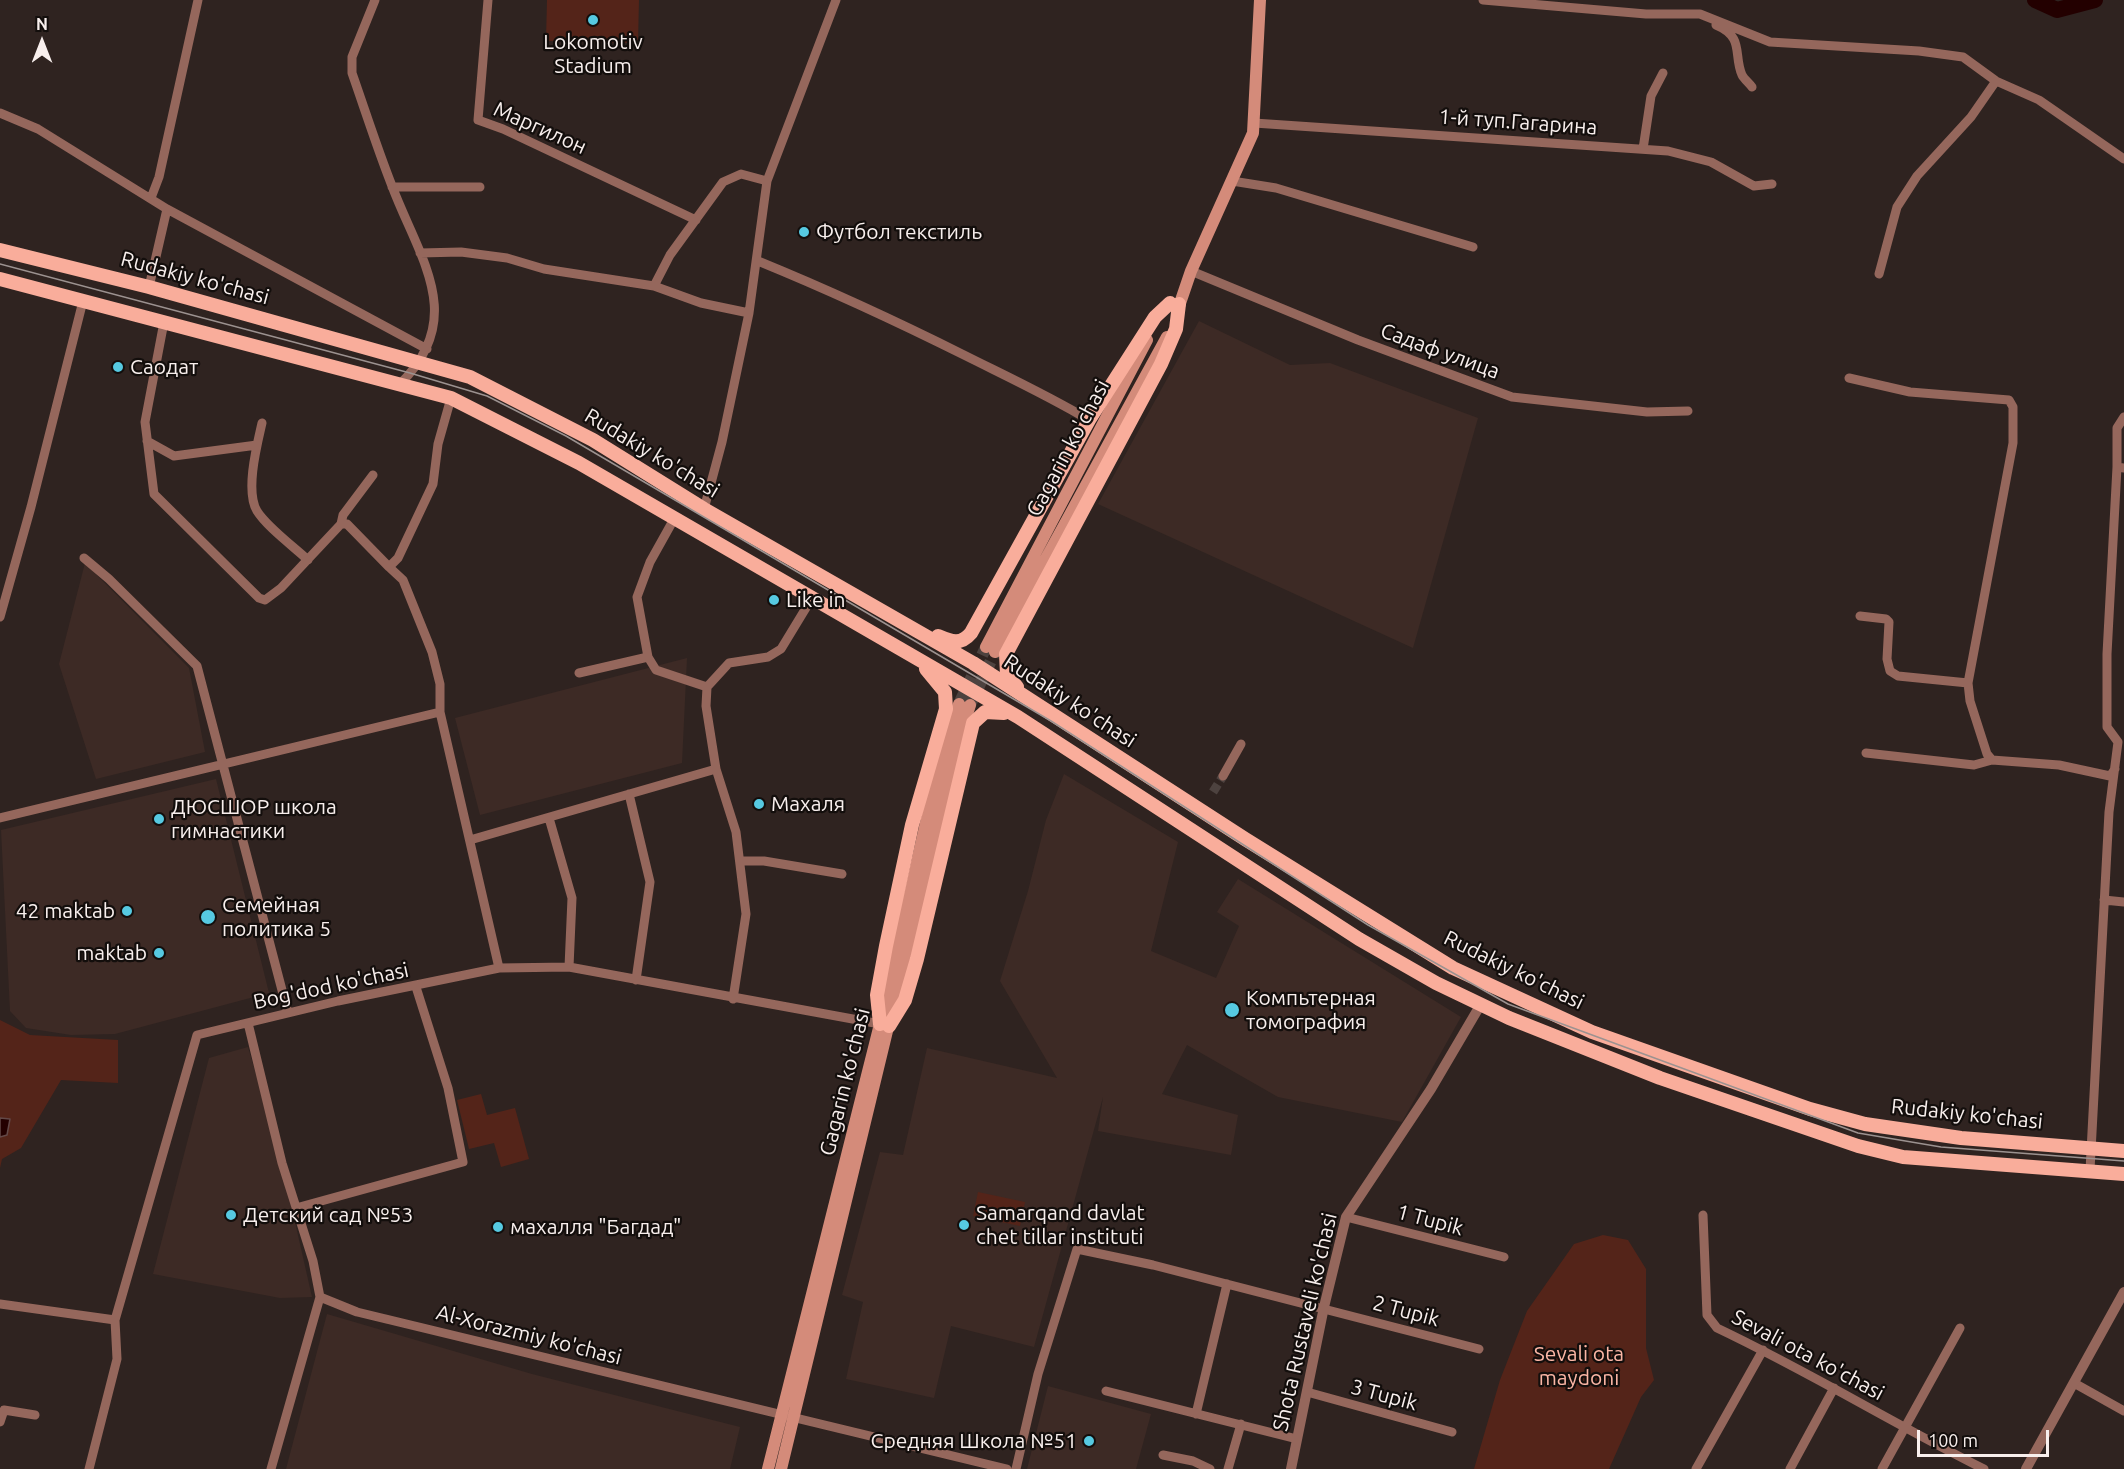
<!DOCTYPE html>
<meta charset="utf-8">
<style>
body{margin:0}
#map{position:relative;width:2124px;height:1469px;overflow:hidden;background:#2f2320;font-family:Ubuntu,sans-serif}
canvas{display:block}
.north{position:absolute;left:12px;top:12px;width:60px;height:60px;-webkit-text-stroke:4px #130e0c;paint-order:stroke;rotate:0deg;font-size:16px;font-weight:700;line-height:24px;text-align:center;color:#f8efed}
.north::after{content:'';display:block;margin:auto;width:21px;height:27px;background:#f8efed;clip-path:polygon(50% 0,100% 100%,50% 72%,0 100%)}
.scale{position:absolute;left:1917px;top:1430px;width:132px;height:27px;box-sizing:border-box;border:3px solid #f8efed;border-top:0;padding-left:8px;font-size:18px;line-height:21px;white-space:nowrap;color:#f8efed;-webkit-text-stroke:4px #130e0c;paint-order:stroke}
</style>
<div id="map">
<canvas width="2124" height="1469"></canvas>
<div class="north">N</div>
<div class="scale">100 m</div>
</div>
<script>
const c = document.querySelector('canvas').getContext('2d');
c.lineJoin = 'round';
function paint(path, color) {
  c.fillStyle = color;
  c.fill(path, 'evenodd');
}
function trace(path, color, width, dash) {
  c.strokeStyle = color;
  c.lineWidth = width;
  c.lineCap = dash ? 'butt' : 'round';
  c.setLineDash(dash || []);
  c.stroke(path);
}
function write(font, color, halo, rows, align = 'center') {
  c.font = font + ' Ubuntu,sans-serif';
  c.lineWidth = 4.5;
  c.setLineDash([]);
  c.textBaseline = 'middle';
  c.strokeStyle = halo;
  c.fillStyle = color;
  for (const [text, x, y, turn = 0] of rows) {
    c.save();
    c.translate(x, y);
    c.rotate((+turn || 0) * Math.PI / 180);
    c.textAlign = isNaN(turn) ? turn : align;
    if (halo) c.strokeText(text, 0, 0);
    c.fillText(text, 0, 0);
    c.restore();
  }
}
const built = new Path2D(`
 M1199 321 1290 365 1330 363 1478 418 1413 648 1098 504Z
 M85 563 189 668 205 752 96 779 59 664Z
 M687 658 682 763 480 815 455 718Z
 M1064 774 1178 842 1151 951 1216 978 1239 926 1217 912 1238 879 1461 1017 1402 1122 1278 1097 1187 1045 1162 1094 1238 1115 1231 1155 1098 1131 1103 1097 1034 1347 951 1326 934 1398 846 1379 863 1302 842 1295 880 1152 903 1155 927 1048 1057 1078 1000 981 1028 891 1046 820Z
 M216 779 269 993 115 1034 71 1035 26 1028 10 1011 1 830Z
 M248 1047 280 1156 312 1297 280 1298 153 1274 209 1058Z
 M327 1314 532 1374 740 1427 730 1469H286Z
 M1048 1386 1151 1414 1136 1469H1027Z`);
const green = new Path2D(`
 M547 0H639L638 43 546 41Z
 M0 1020 30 1035 118 1040V1083L61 1080 21 1148 2 1159 0 1168Z
 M481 1094 487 1115 515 1108 529 1159 501 1167 494 1143 469 1149 457 1100Z
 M978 1192 1025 1202 1020 1226 973 1216Z
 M1603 1235 1628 1240 1646 1269V1348L1654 1380 1641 1397 1609 1469H1474L1500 1380 1527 1311 1574 1244Z`);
const water = new Path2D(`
 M0 1118 10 1119 7 1135 0 1137Z`);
const river = new Path2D(`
 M2035 0 2057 10 2095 0`);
const minorTunnel = new Path2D(`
 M1213 792 1223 776`);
const secondaryTunnel = new Path2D(`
 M959 704 986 647
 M970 705 995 652`);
const minor = new Path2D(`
 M375 0 352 57V73C365 110 377 148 392 186 419 258 468 317 400 384
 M488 0 478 120 503 129 696 220
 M1483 0 1646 14H1700L1770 42 1919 51 1963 57 1996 81 2039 100 2124 159
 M1716 25C1745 37 1733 55 1742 75 1744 79 1749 83 1752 87
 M0 113 38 129 167 209 149 287
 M1254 123 1668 151 1711 162 1754 186 1772 184
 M1643 149 1651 96 1663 73
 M1232 181 1276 188 1473 247
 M392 187H480
 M151 198 159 177 198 0
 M167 209 427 349
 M420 253 461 252 507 258 544 269 654 286 701 303 749 313
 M758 261C829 290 898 322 966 356 1008 377 1049 396 1089 420
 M1191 271 1358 340 1512 397 1647 412 1688 411
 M1879 274 1897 207 1917 176 1971 117 1996 81
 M654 286 670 255 723 182 741 174 767 181
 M164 322 145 422 154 494 259 598 265 600 281 588 341 524H347L389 567 398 558 433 484 438 444 451 398
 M1849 378 1910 392 2009 400 2013 407V443L1968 683 1970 701 1987 754 1992 760 2059 765 2110 776 2115 769
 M262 423C257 445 245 491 257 511 267 527 293 546 308 560
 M147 441 174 456 257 445
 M2117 467V428L2124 417
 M704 509 722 442 749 313 767 181 836 0
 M341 524 343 515 373 475
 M84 558 109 579 197 666 288 1013
 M389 567 403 580 432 652 440 684V712
 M1860 616 1886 619 1889 622 1887 659 1890 671 1898 676 1968 683
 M0 617 31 507 83 301
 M648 657 656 670 707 687 729 663 768 657 781 649 812 598
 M579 673 648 657 637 597 650 562 674 519
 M707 687 706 706 716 769
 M1866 753 1974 765 1992 760
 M1223 776 1241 744
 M629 794 650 882 636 980
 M0 818 440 712 499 968
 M549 818 572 898 569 967
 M470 840 716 769 736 832 746 914 733 999
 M740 861H764L842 874
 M2104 900 2124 902
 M248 1023 282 1163 313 1261 320 1297 357 1312 1007 1469
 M2090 1170 2109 812 2118 742 2107 727V654L2117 467 2124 468
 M296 1208 463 1162 448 1088 416 987
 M1703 1215 1707 1315 1717 1328C1808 1371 1894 1424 1984 1469
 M1346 1217 1504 1257
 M0 1304 115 1320 197 1035 338 1001 499 968 569 967 880 1024
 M2074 1383 2124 1411
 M1106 1391 1297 1439
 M1307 1392 1452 1432
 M1196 1414 1227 1284
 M0 1422 4 1410 35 1415
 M1163 1455 1193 1461 1210 1469
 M89 1469 117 1359 115 1320
 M271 1469 320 1297
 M1016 1469 1038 1374 1077 1249 1153 1265 1479 1349
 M1228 1469 1241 1424
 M1696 1469 1763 1350
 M1790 1469 1834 1388
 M1882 1469 1960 1328`);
const tertiary = new Path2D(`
 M1291 1469 1324 1307 1346 1217 1431 1089 1481 1004
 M2026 1469 2124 1292`);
const secondary = new Path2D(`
 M1177 312 1191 271 1253 133 1260 0
 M986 647 1147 340
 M995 652 1167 337
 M768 1469 880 1024 939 766 959 704
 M781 1469 955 750 970 705`);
const primary = new Path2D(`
 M0 250 149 287 470 377 593 440 704 509 973 663 1245 839 1453 968 1592 1032 1810 1109 1865 1124 1961 1138 2124 1151
 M0 279 451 398 579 463 923 662 1018 717 1359 939 1436 983 1509 1018 1660 1078 1858 1146 1903 1157 2124 1174
 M938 636C952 642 961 645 971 633L1089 420 1155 317 1170 303
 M1017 687 1007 675 1006 654 1161 364 1176 329 1179 304
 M880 1024 877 995 886 946 912 825 946 709 945 692 926 669
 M889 1026 905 1000 917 959 973 723 985 712 1004 713`);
const tram = new Path2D(`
 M0 264 410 373 487 396 566 436 1051 721 1368 925 1508 1004 1858 1133 1941 1147 2124 1161`);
const markers = [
 [593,20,6,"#56c9e1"],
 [804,232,6,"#56c9e1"],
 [118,367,6,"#56c9e1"],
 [774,600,6,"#56c9e1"],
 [759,804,6,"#56c9e1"],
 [159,819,6,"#56c9e1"],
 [127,911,6,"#56c9e1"],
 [208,917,8,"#56c9e1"],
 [159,953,6,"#56c9e1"],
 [1232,1010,8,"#56c9e1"],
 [231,1215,6,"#56c9e1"],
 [964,1225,6,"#56c9e1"],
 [498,1227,6,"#56c9e1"],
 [1089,1441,6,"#56c9e1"]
];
const poiNames = [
 ["Lokomotiv",593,42,"center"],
 ["Stadium",593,66,"center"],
 ["Футбол текстиль",816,232],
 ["Саодат",130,367],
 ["Like in",786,600],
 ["Махаля",771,804],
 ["ДЮСШОР школа",171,807],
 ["гимнастики",171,831],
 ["Семейная",222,905],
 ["политика 5",222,929],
 ["42 maktab",115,911,"right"],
 ["maktab",147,953,"right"],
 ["Компьтерная",1246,998],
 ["томография",1246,1022],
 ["Samarqand davlat",976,1213],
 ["chet tillar instituti",976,1237],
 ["Детский сад №53",243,1215],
 ["махалля \"Багдад\"",510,1227],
 ["Средняя Школа №51",1077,1441,"right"]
];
const streetNames = [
 ["1-й туп.Гагарина",1518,122,4],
 ["Маргилон",540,128,24],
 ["Rudakiy ko'chasi",195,278,15],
 ["Садаф улица",1440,351,20],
 ["Gagarin ko'chasi",1068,448,-62],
 ["Rudakiy ko'chasi",652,453,31],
 ["Rudakiy ko'chasi",1070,701,33],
 ["Rudakiy ko'chasi",1514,970,26],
 ["Bog'dod ko'chasi",331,986,-12],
 ["Gagarin ko'chasi",845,1082,-76],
 ["Rudakiy ko'chasi",1967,1114,6],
 ["1 Tupik",1430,1220,15],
 ["2 Tupik",1406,1311,15],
 ["Shota Rustaveli ko'chasi",1305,1322,-77],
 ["Al-Xorazmiy ko'chasi",529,1335,14],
 ["Sevali ota ko'chasi",1808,1355,28],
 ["3 Tupik",1384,1395,15]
];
const parkNames = [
 ["Sevali ota",1579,1354],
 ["maydoni",1579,1378]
];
paint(built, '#3d2a25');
paint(green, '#542419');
paint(water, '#230000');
trace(water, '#634847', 1.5);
trace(river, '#230000', 16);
trace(minorTunnel, '#4d423f', 9, [9, 4.5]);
trace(secondaryTunnel, '#4d423f', 12, [12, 6]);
trace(minor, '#95675c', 9);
trace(tertiary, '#95675c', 10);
trace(secondary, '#d48b7a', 12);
trace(primary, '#f9ad9b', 14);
trace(tram, '#9c9290', 1.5);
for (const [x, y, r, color] of markers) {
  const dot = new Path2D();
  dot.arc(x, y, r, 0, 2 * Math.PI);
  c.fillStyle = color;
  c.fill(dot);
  trace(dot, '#130e0c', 2);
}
write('21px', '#f8efed', '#130e0c', poiNames, 'left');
write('21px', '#f8efed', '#130e0c', streetNames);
write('21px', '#fcb6a5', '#130e0c', parkNames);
</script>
